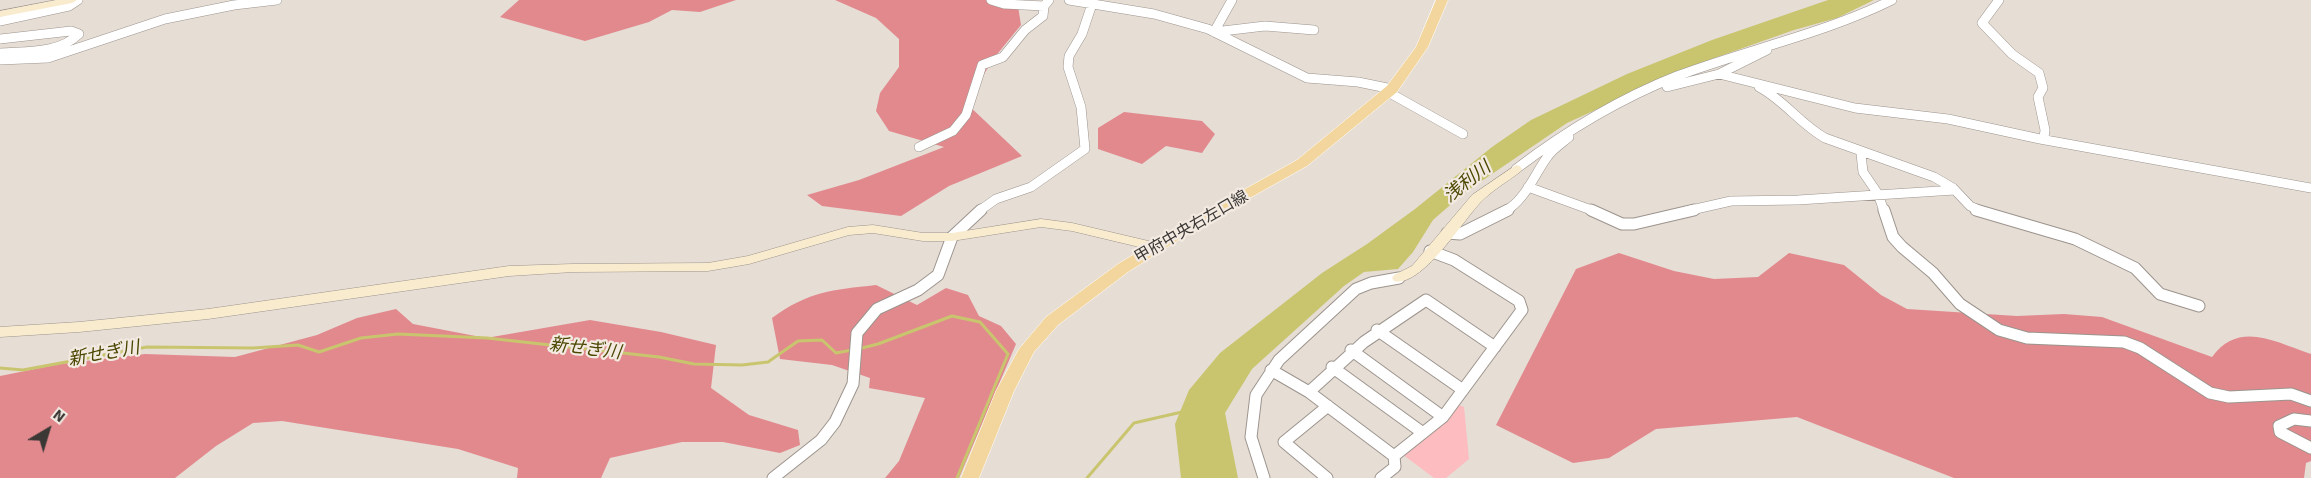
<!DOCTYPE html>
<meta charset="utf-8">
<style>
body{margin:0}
#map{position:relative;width:2311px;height:478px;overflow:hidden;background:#e6ddd5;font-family:"Source Sans 3",sans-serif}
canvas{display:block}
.north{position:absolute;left:18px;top:400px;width:60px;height:60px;-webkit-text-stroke:4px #f3eae2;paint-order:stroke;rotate:38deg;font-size:16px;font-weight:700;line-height:24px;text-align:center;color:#3a3734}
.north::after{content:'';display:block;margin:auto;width:21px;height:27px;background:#3a3734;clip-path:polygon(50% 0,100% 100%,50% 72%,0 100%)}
</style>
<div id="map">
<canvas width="2311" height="478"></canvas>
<div class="north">N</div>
</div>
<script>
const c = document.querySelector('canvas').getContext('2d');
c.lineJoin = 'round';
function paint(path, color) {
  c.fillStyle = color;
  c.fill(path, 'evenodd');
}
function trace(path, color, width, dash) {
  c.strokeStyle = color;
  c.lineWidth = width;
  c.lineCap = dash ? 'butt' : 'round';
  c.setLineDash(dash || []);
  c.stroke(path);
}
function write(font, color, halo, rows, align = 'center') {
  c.font = font + ' "Source Sans 3","Noto Sans JP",sans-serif';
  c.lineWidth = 4.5;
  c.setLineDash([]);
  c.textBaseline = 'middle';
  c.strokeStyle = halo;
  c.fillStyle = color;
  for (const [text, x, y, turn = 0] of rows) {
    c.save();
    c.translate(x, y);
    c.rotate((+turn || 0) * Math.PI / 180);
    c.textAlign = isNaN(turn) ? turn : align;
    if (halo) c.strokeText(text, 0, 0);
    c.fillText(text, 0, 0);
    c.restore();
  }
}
const green = new Path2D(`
 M1459 405 1464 407 1469 459 1446 478H1434L1402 454Z`);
const forest = new Path2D(`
 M519 0H736L700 12 672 10 649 22 585 41 500 17Z
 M835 0H1017L1021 25 994 58 966 103 1022 156 949 186 901 216 822 206 807 195 859 180 944 147 889 131 876 111 880 93 899 67V39L876 18Z
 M1124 112 1202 121 1215 134 1202 153 1166 146 1142 164 1098 149V128Z
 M1619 253 1674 271 1714 279 1758 277 1789 253 1844 265 1881 295 1907 309 2017 316 2064 314 2102 317 2212 357C2239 320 2275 342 2311 354V461L2306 463 2304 478H1954L1797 417 1656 429 1609 458 1573 463 1496 425 1576 269Z
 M876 285 917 305 946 288 968 295 979 316 1001 326 1016 344 959 478H885L899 461 925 398 869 388 870 378 832 365 780 359 772 318C809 291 832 290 876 285Z
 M396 309 413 324 486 338 590 320 661 332 716 345 711 388 749 415 798 430 800 445 780 453 723 442H682L610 458 601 478H517L518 468 458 449 282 421 253 423 216 446 175 478H0V376L60 364 145 354 235 357 317 335 357 318Z`);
const water = new Path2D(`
 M1828 0H1874L1837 18 1794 30 1689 67 1567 123 1464 193 1433 220 1413 252 1398 269 1364 272 1344 286 1252 369 1225 413 1238 478H1181L1175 424 1189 390 1220 353 1322 273 1367 244 1415 209 1492 147 1531 120 1627 74 1712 40Z`);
const stream = new Path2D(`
 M858 349 878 344 952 316 980 322 1008 354 957 478
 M0 368 23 370 147 347 253 348 298 345 319 352 361 338 398 334 487 338 659 357 694 364 742 365 768 362 798 341 822 340 836 353 852 350
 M1087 478 1134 423 1182 412`);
const streetFar1 = new Path2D(`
 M991 0 1004 4 1044 6
 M1069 0 1154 14 1208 29 1307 78 1358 82 1392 89
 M1999 0 1982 23 2012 54 2039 73 2043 88 2038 97 2045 130 2044 138
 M0 21 69 6 78 0
 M1214 32 1265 26 1314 30
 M1214 32 1232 0
 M0 39 71 31 79 34C58 54 27 51 0 53
 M0 60 48 58 165 19 234 5 277 0
 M1719 74 1855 108 1948 119 2040 139 2311 188
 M1667 87 1719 74 1767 50
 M1759 87C1784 100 1800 124 1825 138L1934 177 1953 188 1970 206 1981 211
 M1388 92 1463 134
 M919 147 953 131 966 115 982 65 1003 57 1025 30 1043 16 1044 6 1049 0
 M1861 154 1863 172 1878 194 1884 211
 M1516 169C1566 131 1619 99 1677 76 1749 49 1823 34 1892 0
 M1528 187 1594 211
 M979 211 996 199 1031 187 1085 149 1081 107 1068 67 1069 56 1082 34 1092 4
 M1505 211C1525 201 1535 173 1548 156 1553 149 1562 143 1569 137
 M1687 211 1731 201 1798 200 1955 190`);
const street = new Path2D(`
 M1591 210 1622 224H1634L1694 210
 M1884 210 1893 237 1902 247 1933 273 1960 304 1999 330 2027 338 2124 342 2140 348 2210 393 2229 397 2291 394 2311 401
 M1976 210 2075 239 2135 268 2160 294 2199 306
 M1447 233 1460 234 1508 210
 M1377 330 1463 390
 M1351 350 1443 417
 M1332 367 1423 433
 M1271 370 1309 392 1394 456 1395 467 1381 478
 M1309 392 1364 342 1426 300 1495 347
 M2311 421 2294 419 2279 426 2280 432 2311 448
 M1394 456 1443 417 1522 310 1519 301 1454 260 1430 251
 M773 478 821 440 835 422 853 384 857 333 877 309 918 290 938 275 952 237 981 210
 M1264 478 1251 437 1256 395 1279 360 1356 289 1371 283 1399 278
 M1327 478 1284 442 1328 406`);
const secondary = new Path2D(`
 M56 0H77L72 3 0 17V11Z
 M1516 165 1520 166 1522 169 1520 172C1507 182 1491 191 1480 203 1463 221 1421 288 1394 281L1392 278 1394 275 1412 266 1472 195Z
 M1041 219 1072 223 1161 244 1163 247 1156 251 1072 231 1041 227 952 241H923L873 233 849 235 749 264 708 271 573 272 509 276 208 319 79 332 0 337V327L79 322 208 309 509 266 573 264 708 263 748 256 848 227 873 225 923 233H952Z`);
const primary = new Path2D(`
 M1436 0H1448L1428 47 1397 92 1307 166 1205 223 1128 272 1058 325 1034 352 1014 391 979 478H961L996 391 1019 349 1046 317 1118 264 1195 217 1297 160 1387 86 1416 47Z`);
const streetNames = [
 ["甲府中央右左口線",1192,228,-30]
];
const waterNames = [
 ["浅利川",1468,183,-38],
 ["新せぎ川",585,350,7],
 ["新せぎ川",104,355,-10]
];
paint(green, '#fdbcbf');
paint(forest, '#e2898e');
paint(water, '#c9c56e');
trace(stream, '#c9c56e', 3);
trace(streetFar1, '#9c948d', 10);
trace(street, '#9c948d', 13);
trace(secondary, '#9c948d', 1);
trace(primary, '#fff', 1);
trace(streetFar1, '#fff', 9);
trace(street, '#fff', 11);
paint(secondary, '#f9ebce');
paint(primary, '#f2d69d');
write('16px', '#3a3734', '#f3eae2', streetNames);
write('italic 18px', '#4b4600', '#f3eae2', waterNames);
</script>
